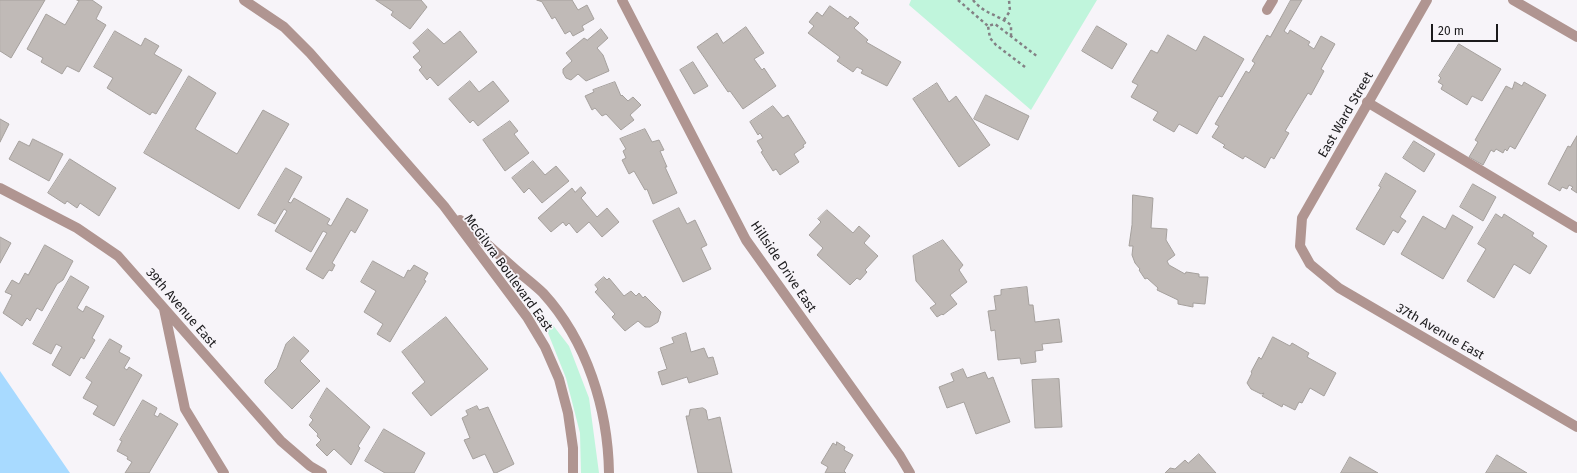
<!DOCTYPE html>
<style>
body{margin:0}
#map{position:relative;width:1577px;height:473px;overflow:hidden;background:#f7f4f9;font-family:"Fira Sans",sans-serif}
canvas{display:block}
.scale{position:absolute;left:1431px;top:24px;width:67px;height:18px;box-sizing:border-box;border:2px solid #1b1a1c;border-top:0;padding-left:5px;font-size:12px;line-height:14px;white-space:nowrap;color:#1b1a1c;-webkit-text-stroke:3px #f7f4f9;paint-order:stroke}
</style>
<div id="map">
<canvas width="1577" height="473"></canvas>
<div class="scale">20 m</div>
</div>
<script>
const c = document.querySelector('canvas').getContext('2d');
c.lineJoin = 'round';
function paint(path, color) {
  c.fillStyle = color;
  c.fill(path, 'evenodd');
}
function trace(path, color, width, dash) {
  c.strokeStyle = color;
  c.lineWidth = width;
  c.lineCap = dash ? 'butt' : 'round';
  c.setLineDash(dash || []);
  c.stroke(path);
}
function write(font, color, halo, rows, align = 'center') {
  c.font = font + ' "Fira Sans",sans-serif';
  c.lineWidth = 3.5;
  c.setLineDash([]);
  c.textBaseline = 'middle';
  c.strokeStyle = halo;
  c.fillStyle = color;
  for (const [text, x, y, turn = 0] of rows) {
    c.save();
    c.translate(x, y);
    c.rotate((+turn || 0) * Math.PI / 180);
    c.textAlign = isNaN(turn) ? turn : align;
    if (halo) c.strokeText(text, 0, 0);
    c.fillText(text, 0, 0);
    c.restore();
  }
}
const green = new Path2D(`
 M911 0H1097L1031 110 909 5Z
 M549 320 569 346 589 398 599 473H581L580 433 566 378 544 323Z`);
const water = new Path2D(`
 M0 371 70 473H0Z`);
const building = new Path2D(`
 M0 0H45L11 58 0 51Z
 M77 0H92L102 7 96 19 106 25 79 72 67 66 62 74 41 62 43 58 27 49 46 14 65 25 79 1Z
 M376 0H421L427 7 410 29 391 15 393 12Z
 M537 0H572L578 10 587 5 594 19 582 26 584 30 573 36 570 31 565 34 555 17 552 19 542 2Z
 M1291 0H1302L1284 31 1288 34 1290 30 1310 42 1308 45 1314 49 1321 36 1335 44 1321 69 1324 71 1311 95 1308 93 1285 131 1289 133 1274 159 1271 157 1265 168 1245 156 1243 159 1223 147 1225 145 1212 137 1219 126 1215 124 1246 71 1249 73 1255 63 1252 61 1267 35 1270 37Z
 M830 6 848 19 850 16 859 23 854 28 868 40 866 42 901 62 887 86 861 73 863 70 857 67 853 72 837 61 840 57 808 33 814 26 809 22 817 12 822 16Z
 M1097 26 1127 44 1112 69 1082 51Z
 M746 27 764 53 754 59 762 70 764 68 776 86 743 109 730 91 728 92 697 47 717 33 723 43Z
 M428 29 444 44 460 31 477 52 438 86 430 77 427 80 419 70 422 67 413 57 420 51 413 43Z
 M601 29 608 38 597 48 603 55 609 71 586 81 578 74 571 80 566 78 563 73V69L572 61 566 53 584 38 587 40Z
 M115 31 141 46 145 38 159 46 154 54 182 70 156 114 152 112 150 115 107 88 113 78 94 67Z
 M1168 35 1196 51 1204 36 1244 59 1222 97 1219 96 1197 134 1179 124 1174 132 1153 120 1158 112 1131 97 1138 85 1132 82 1151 50 1157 53Z
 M1459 44 1501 69 1482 101 1472 96 1467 105 1441 89 1443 85 1438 82 1441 78 1439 76Z
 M693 62 708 86 694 94 680 70Z
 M189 76 216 93 195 129 237 154 263 110 289 124 239 209 144 153Z
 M470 81 479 92 493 81 509 101 478 126 473 120 470 123 449 99Z
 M615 82 621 96 622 95 628 101 633 97 641 105 630 115 634 120 621 130 606 114 602 116 595 108 592 110 585 96 594 92 593 90Z
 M1515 82 1522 86 1524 82 1546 95 1515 149 1510 146 1507 151 1505 149 1503 153 1496 149 1494 152 1491 150 1483 165 1469 157 1478 142 1475 140 1506 86 1512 89Z
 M937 83 949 102 956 96 990 145 959 167 913 99Z
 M986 95 1029 116 1018 140 974 119Z
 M773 106 783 118 788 115 806 143 803 145 804 147 794 154 799 162 780 175 776 169 773 171 761 152 763 151 757 141 763 138 760 133 758 135 750 122Z
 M0 119 9 124 0 142Z
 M510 121 518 131 514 134 529 153 505 171 483 140Z
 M645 129 652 142 659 140 664 150 660 151 667 167H665L677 193 653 204 647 189 645 190 634 171 629 174 622 160 626 158 623 151 626 149 620 139Z
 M1577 136V193L1571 189 1573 187 1569 185 1567 189 1562 187 1560 191 1548 184 1568 146 1570 147Z
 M33 139 63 154 49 181 9 159 19 141 29 146Z
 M1414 141 1435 154 1424 172 1403 158Z
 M70 159 116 188 99 216 80 203 77 208 67 201 65 204 48 193Z
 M533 161 545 175 556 166 569 181 542 203 529 188 524 193 512 178Z
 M286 168 302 177 288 202 291 203 294 198 330 219 327 224 331 226 347 198 368 210 355 233 351 230 332 263 335 265 332 271 329 270 323 279 306 269 327 233 323 231 311 252 275 231 287 211 284 209 275 224 258 215Z
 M1386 173 1416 191 1400 217 1406 221 1398 233 1393 230 1384 245 1356 229 1381 187 1379 186Z
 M1473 184 1496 197 1483 221 1460 207Z
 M581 187 586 193 581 198 597 217 607 208 619 222 602 237 589 222 577 233 569 223 566 226 563 222 551 232 538 218 572 188 575 192Z
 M1133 195 1153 198 1151 228 1167 229 1166 240 1175 255 1167 261 1169 265 1185 274 1186 272 1199 274V277H1208L1205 304 1193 303V307L1178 304V300L1157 290 1158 288 1147 278 1145 279 1139 270 1140 269 1135 263 1132 255 1133 246H1129L1132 225Z
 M679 208 687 224 695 220 707 245 701 248 711 269 683 282 653 221Z
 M827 210 853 233 859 226 870 236 864 243 878 256 865 270 867 272 860 280 857 278 850 285 817 255 823 248 809 235 821 222 818 219Z
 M1496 214 1502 218 1504 214 1534 233 1532 236 1547 246 1530 274 1514 264 1494 298 1467 281 1486 249 1478 244Z
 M1453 215 1473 227 1443 279 1401 254 1423 216 1445 229Z
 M0 237 11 243 0 263Z
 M943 240 963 265 959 270 967 282 950 295 957 304 943 315 942 314 937 317 930 308 936 304 916 281 913 256Z
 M45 245 73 261 63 280 57 284 42 311 37 308 30 321 27 318 22 326 3 313 12 295 5 292 12 280 19 284 25 273 28 275Z
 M373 261 404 278 408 270 410 271 414 265 428 273 424 280 426 281 390 342 377 334 383 324 364 312 376 291 361 282Z
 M71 276 89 287 77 308 83 312 86 306 104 316 92 338 95 340 84 359 81 357 70 376 52 365 62 347 56 344 51 354 33 344Z
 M604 277 607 280 609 278 624 296 631 291 636 296 639 293 643 298 645 296 661 312 658 322 650 327H645L638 321 625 331 612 317 615 314 595 292 598 289 595 285Z
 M1027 287 1029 305H1033L1035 322 1059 319 1062 342 1042 344 1043 350 1035 351 1036 362 1021 364 1020 358 998 360 995 330 991 331 988 311 996 310 994 296 1001 295V290Z
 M446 317 488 369 431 416 412 393 425 382 402 352Z
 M686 333 691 352 704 348 708 358 713 357 718 374 689 383 687 377 662 385 658 372 667 369 660 348 674 343 672 338Z
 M294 337 309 351 300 361 320 381 292 409 265 383V380L277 368 286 344Z
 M1273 337 1290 346 1292 343 1309 353 1307 357 1336 373 1324 396 1310 388 1302 403 1299 402 1295 410 1283 404 1282 407 1262 396 1264 393 1261 394 1251 389 1247 383 1252 373 1251 372 1259 357 1261 359Z
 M110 339 122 346 119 352 130 358 124 368 127 370 129 367 142 375 114 426 93 414 98 406 83 398 92 382 86 378Z
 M963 369 967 378 985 372 988 379 993 377 1010 422 976 434 964 402 947 408 939 387 954 381 951 374Z
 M1059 379 1062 427 1035 428 1032 380Z
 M327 388 370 427 358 446 360 448 351 465 334 449 327 456 316 445 321 440 317 436 318 434 309 425 313 420 310 417Z
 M143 400 157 408 154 415 158 417 160 413 178 424 149 473H125L132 462 127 459 128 457 117 451 122 441 120 440Z
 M477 406 479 410 488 407 514 464 496 473H494L485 454 473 459 464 440 470 438 462 418 468 415 466 411Z
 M703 408 706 410 708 420 720 417 732 473H698L686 416H689L690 410Z
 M384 429 425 453 414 473H385L365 461Z
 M837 442 845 447 844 450 853 455 844 471 846 473H825L828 467 821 463 833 443 836 445Z
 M1199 454 1216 473H1165L1170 468 1175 469 1185 460 1188 463Z
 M1497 455 1527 473H1486Z
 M1350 457 1378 473H1341Z`);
const path = new Path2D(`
 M958 0 988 26
 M973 0C984 14 997 14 1011 25V36
 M1004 20 1010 11 1009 0
 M1025 67 996 45 990 38 988 26 995 24 1038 57`);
const service = new Path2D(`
 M1267 10 1273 0
 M1367 102 1577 228`);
const minor = new Path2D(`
 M622 0 746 240 900 456 910 473
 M1427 0 1302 218 1300 246 1310 264 1339 288 1577 427
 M1513 0 1577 37
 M0 188 77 228 118 256 281 441 310 466 322 473
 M164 309 185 409 224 473`);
const tertiary = new Path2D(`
 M244 0 284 27 310 53 444 206 527 317 545 347 559 379 568 413 573 448V473
 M460 220C479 237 497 253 515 269 524 277 535 285 543 293 587 341 608 409 609 473`);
const streetNames = [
 ["East Ward Street",1346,115,-60],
 ["Hillside Drive East",783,267,56],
 ["McGilvra Boulevard East",508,273,54],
 ["39th Avenue East",181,308,49],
 ["37th Avenue East",1440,332,30]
];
paint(green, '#c0f5dc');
paint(water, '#a8daff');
paint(building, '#c0bab7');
trace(building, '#a5a09d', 1);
trace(path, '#838185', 2.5, [3, 3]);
trace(service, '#b09591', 10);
trace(minor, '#b09591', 10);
trace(tertiary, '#b09591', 10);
write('13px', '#1b1a1c', '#f7f4f9', streetNames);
</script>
